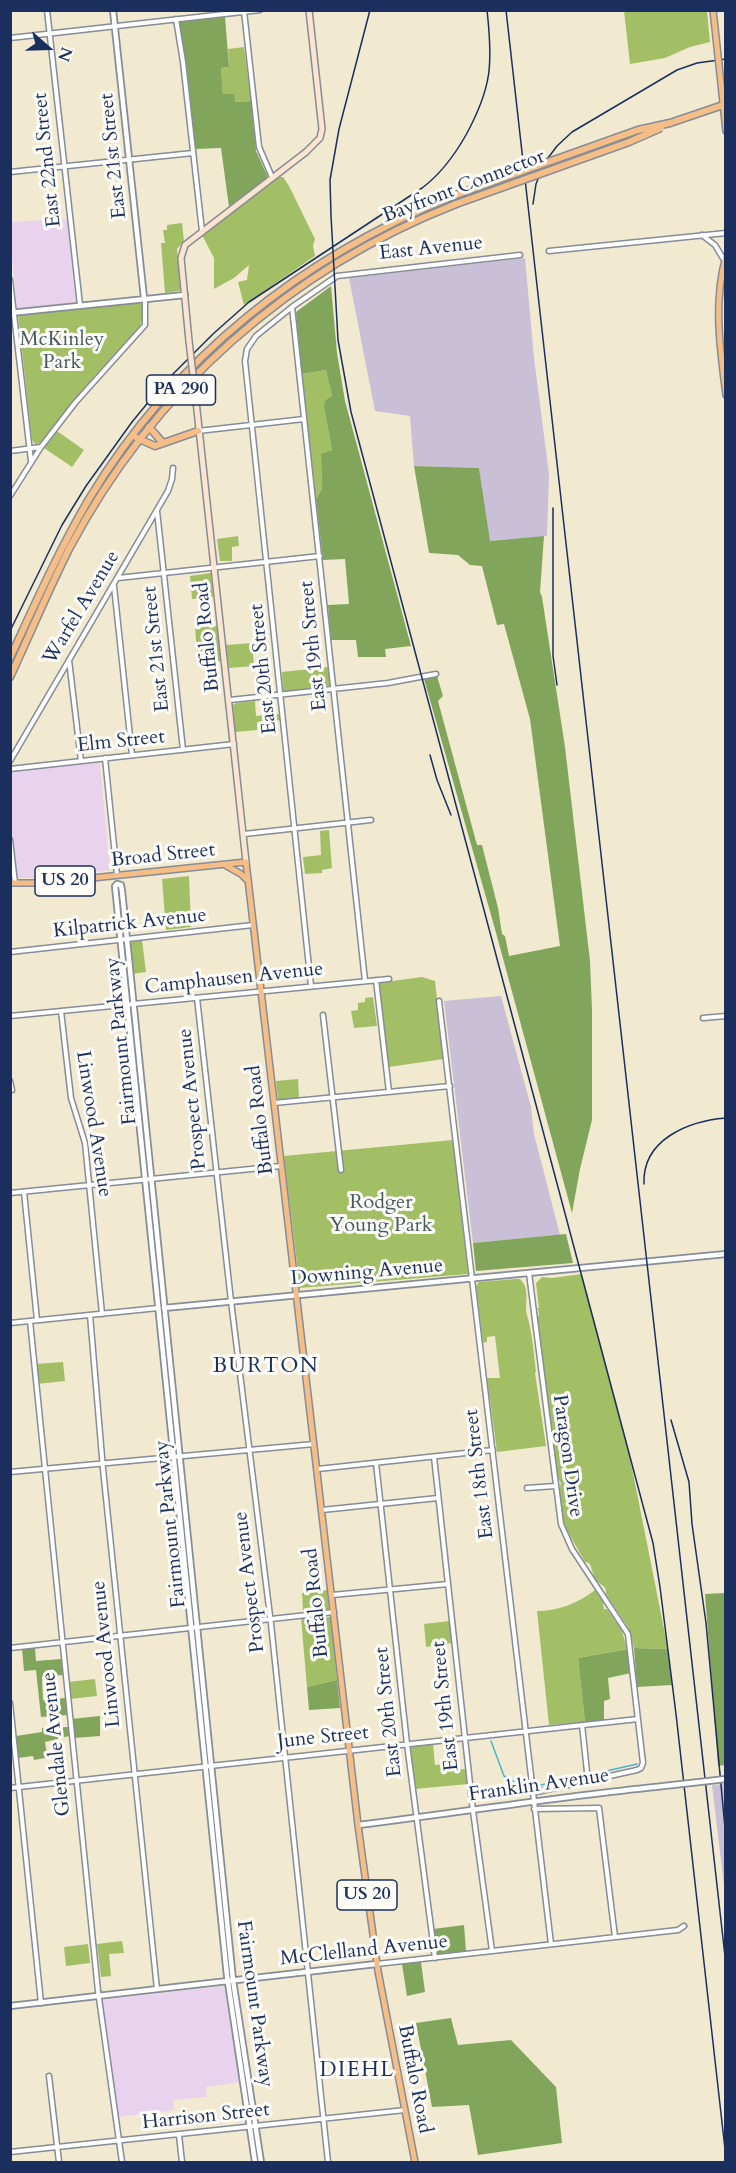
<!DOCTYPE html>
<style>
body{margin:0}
#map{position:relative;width:736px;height:2173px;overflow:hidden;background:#f1ead1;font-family:Cardo,serif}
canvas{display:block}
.frame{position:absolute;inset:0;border:12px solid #1b2f5e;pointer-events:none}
.north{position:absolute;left:18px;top:18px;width:60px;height:60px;-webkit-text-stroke:4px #fdfcf7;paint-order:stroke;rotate:110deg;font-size:16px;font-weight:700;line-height:24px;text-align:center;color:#1b2f5e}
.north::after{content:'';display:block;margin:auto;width:21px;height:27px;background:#1b2f5e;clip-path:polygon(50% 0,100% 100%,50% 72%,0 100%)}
</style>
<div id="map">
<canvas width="736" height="2173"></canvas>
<div class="frame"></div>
<div class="north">N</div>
</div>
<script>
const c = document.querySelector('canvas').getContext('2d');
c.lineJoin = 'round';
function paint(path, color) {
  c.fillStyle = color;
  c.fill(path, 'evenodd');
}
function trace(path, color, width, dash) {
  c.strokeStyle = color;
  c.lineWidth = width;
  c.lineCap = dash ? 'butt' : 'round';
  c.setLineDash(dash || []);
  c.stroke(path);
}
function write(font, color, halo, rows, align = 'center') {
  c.font = font + ' Cardo,serif';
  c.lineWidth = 6;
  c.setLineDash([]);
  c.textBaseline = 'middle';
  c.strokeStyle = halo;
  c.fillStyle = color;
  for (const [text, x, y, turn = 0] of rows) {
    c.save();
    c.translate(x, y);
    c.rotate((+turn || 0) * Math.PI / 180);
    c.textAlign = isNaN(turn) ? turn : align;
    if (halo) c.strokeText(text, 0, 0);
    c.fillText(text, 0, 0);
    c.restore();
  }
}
const built = new Path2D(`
 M67 219 76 302 17 309 11 245 10 222Z
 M97 763 100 764 110 870 43 878H11L10 771Z
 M224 1986 240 2082 206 2087 207 2097 173 2100 174 2110 118 2117 102 2000Z`);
const industrial = new Path2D(`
 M525 258 534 358 549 474 547 536 489 541 479 468 414 466 410 416 375 411 349 278Z
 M501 996 531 1107 534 1134 560 1235 473 1243 444 1001Z
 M725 1784H726L725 1894 712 1785Z`);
const green = new Path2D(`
 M624 11H707L710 42 690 47 665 58 630 64Z
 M244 47 251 101 235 102 223 95 221 68 229 67 228 49Z
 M278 177H283L289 186 315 239 313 246 315 256 244 305 238 282 247 280 249 265 234 278 214 289V258L202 235Z
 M182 223 184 241 177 249 181 288 179 291 165 293 161 243H165L163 230H167V225Z
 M138 302 142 304 143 317 140 327 92 379 42 443 35 444 32 440 18 315Z
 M326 370 332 396 324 408 332 450 321 455 322 489 316 499 302 374Z
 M57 431 84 450 72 467 44 448Z
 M238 536 239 546 232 547V561H220L217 539Z
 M211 573 213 597 192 599 190 576Z
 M218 626 222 661 198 662 195 628Z
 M252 643 254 666 229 668 226 645Z
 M329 667 330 687 285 692 283 690 282 672Z
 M255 701 256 716 280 714 281 720 257 722V730L235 732 233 705 236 703Z
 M329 830 332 868 322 870V873L305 874 303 857 321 855 320 831Z
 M189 876 191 927 166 930 162 879Z
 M142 940 146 972 132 974 130 945 132 942Z
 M422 977 435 981 444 1059 389 1067 378 983Z
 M373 997 377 1026 354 1028 351 1011 358 1010V1003L365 1002V998Z
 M298 1079 299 1098 278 1100 276 1081Z
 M453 1140 468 1274 300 1288 284 1156Z
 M582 1274 627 1443 668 1649 634 1648 628 1627 606 1594C606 1585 603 1587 598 1582 592 1576 593 1569 589 1563L585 1562 564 1525 559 1491 561 1483 558 1478 536 1319 539 1315 538 1309 535 1308H539L536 1283 542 1277 552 1278Z
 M515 1279H520C531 1289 524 1304 527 1315 532 1332 534 1353 536 1372L535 1373 546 1446 497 1452 487 1378H500L495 1336 487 1337V1342L483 1343 476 1286 479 1282Z
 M63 1362 65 1381 37 1384 35 1364Z
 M327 1590 329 1609 303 1611 302 1593Z
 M595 1590 603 1602 604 1609H607L622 1631 627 1649 578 1658 585 1722 549 1725 537 1611C559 1611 578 1603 595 1590Z
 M330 1617 332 1625 337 1680 307 1687 301 1618Z
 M450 1621 452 1643 426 1647 424 1624Z
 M95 1679 97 1696 70 1699 68 1682Z
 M433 1743 435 1765 447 1764 448 1770 466 1769 468 1784 415 1789 410 1746Z
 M122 1941 124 1953 109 1954 111 1976 101 1977 97 1944Z
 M88 1944 90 1963 66 1966 64 1947Z`);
const forest = new Path2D(`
 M225 17 229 67 221 68 223 94H234L235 102 251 101 256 151 267 175V178L229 207 221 148 195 149 187 68 179 26 180 22Z
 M331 286 337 353 345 401 411 646 385 649 386 657H358L356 640H331L328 605 349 604 345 559 323 560 316 499 322 489 321 454 332 450 324 408 325 401 332 396 326 370 302 374 296 312Z
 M414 466 479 468 490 541 544 536 540 592 542 597 565 747 590 961 592 1010V1120L580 1169 572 1213 495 929 424 679 437 676 443 696 438 701 477 845H482L498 908 502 934 505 936 509 956 560 946 530 719 504 624 497 625 482 566 470 565 458 555 429 553Z
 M566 1234 573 1263 476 1271 473 1243Z
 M725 1593 726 1765 718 1766 705 1594Z
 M35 1648 36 1661 61 1659 63 1675 42 1677 43 1700 65 1698 67 1715 41 1717 36 1670 24 1671 22 1649Z
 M634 1648 668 1649 672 1685 637 1687Z
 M628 1649 631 1673 608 1678 610 1699 604 1701V1720L585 1722 578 1658Z
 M337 1680 340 1708 309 1710 307 1687Z
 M100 1716V1736L74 1738 71 1719Z
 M68 1727 69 1736 45 1742 47 1754 45 1755V1758L34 1760 33 1756 18 1758 16 1736 42 1732V1728Z
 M464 1925 466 1951 437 1955 433 1929Z
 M421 1962 425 1992 407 1996 402 1964Z
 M451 2018 458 2045 511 2040 556 2087 562 2143 478 2155 469 2105 432 2107 416 2023Z`);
const stream = new Path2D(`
 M491 1741 504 1776 526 1789
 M593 1774 637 1764
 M536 1786 581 1777`);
const minor = new Path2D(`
 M47 10 80 305
 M244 11 259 147 272 177
 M176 19 183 62 202 231
 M10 38 260 10
 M10 172 193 153
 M702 235 715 245 724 260
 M549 251 726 233
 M10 280 31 461
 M292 307 365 981
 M198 431 304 419
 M10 451 41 447
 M10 496 41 447 75 403 145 325V299
 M157 511 183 750
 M118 578 320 556
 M114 586 132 755
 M69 660 81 761
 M230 700 388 683 436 674
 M105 758 117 875
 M10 761 168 491 172 479 173 468
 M10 769 234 744
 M244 834 371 820
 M10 840 15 883
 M10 952 253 925
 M376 980 389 1092
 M311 986 245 361 247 349 256 336 292 307 337 276 520 255
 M197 998 231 1301 271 1624 328 2162
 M439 1001 551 1944
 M61 1011 71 1098 85 1143 102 1314
 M323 1015 341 1170
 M10 1016 389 979
 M703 1018 726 1016
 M10 1081 12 1090
 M274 1103 450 1086
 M24 1192 37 1320
 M10 1193 281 1166
 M529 1273 561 1524 572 1549 628 1634 643 1763 641 1768 637 1770 532 1793
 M90 1315 103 1469 157 1989
 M30 1321 98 1991 122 2162
 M10 1323 158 1308
 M434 1457 473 1811 492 1951
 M376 1463 407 1744 435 1958
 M318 1469 493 1450
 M10 1472 314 1444
 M527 1488 555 1486
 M322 1510 438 1498
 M332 1595 448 1584
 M10 1648 334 1612
 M10 1703 41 2003
 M582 1725 588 1781
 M10 1788 638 1719
 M534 1809 599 1808 615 1937
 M377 1964 678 1930 684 1926
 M49 2076 59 2162
 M179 2135 182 2162
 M10 2152 405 2110`);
const tertiary = new Path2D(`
 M113 10 144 298
 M10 313 185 295
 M164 1308 726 1254
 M358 1825C457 1813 556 1797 655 1787
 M10 2006 376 1964
 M255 2162 227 1976 115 886 117 884 121 885 122 891 233 1980 261 2162`);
const secondary = new Path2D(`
 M189 341 181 258 185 245 306 152 320 138 322 129 309 10
 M195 392 246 862`);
const primary = new Path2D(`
 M713 10 718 56
 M719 65 726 131
 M726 256C713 302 720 348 726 395
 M225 865 241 874 248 881
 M10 883H44L246 862 358 1825 378 1971 415 2162`);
const trunk = new Path2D(`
 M670 123 726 104
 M149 427 163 443
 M137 438 155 446 198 431
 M10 658C35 604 59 550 89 499 174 358 302 257 453 196
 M10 677C30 634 48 591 69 549 153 390 290 269 456 204`);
const rail = new Path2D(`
 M370 10 339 129 330 180 331 216 338 340 351 412 653 1543 660 1587 676 1714 726 2158
 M506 10 726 1965
 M533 204 536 184 545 162 557 146 572 132 677 70 697 63 726 59
 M553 508V656L557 685
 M10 631 62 525 86 486 132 422 164 383 213 334 249 302 422 188C441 174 454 156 466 135 492 87 493 64 487 10
 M430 755 437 780 451 815
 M644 1184C642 1139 689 1121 726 1118
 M671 1420 689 1482 692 1524 706 1623 726 1839`);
const tertiaryBridge = new Path2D(`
 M655 1787 726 1779`);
const secondaryBridge = new Path2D(`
 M189 341 195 392`);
const primaryBridge = new Path2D(`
 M718 56 719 65`);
const trunkBridge = new Path2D(`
 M453 196 638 130 670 123
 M456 204 629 142 661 128`);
const shields = [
 [181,390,69],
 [65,881,60],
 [367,1895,60]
];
const shieldNames = [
 ["PA 290",181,390],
 ["US 20",65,881],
 ["US 20",367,1895]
];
const streetNames = [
 ["East 21st Street",114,156,-96],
 ["East 22nd Street",48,160,-96],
 ["Bayfront Connector",464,187,-21],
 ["East Avenue",431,249,-6],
 ["Warfel Avenue",82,608,-59],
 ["Buffalo Road",208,637,-96],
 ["East 19th Street",314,646,-96],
 ["East 21st Street",157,649,-96],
 ["East 20th Street",264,669,-96],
 ["Elm Street",121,742,-6],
 ["Broad Street",163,856,-6],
 ["Kilpatrick Avenue",130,924,-6],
 ["Camphausen Avenue",234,979,-6],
 ["Fairmount Parkway",122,1041,-96],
 ["Prospect Avenue",193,1099,-96],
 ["Buffalo Road",261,1120,-97],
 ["Linwood Avenue",93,1124,81],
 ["Downing Avenue",367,1273,-5],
 ["Paragon Drive",567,1456,82],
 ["East 18th Street",480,1474,-97],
 ["Fairmount Parkway",171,1524,-96],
 ["Prospect Avenue",250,1582,-97],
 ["Buffalo Road",317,1603,-96],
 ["Linwood Avenue",107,1654,-96],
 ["East 19th Street",446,1706,-96],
 ["East 20th Street",389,1712,-96],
 ["June Street",323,1738,-6],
 ["Glendale Avenue",57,1744,-96],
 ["Franklin Avenue",539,1786,-8],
 ["McClelland Avenue",364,1951,-6],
 ["Fairmount Parkway",254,2004,82],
 ["Buffalo Road",414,2079,79],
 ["Harrison Street",206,2117,-6]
];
const parkNames = [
 ["McKinley",62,340],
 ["Park",62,363],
 ["Rodger",381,1203],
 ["Young Park",381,1226]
];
const neighbourhoodNames = [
 ["BURTON",266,1367],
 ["DIEHL",357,2071]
];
paint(built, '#e8d2ee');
paint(industrial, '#c9bfd7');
paint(green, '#a2bf66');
paint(forest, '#81a65b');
trace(stream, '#4bb2c9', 1.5);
trace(minor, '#868c98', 7);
trace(tertiary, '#868c98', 8);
trace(secondary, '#868c98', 8);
trace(primary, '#868c98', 8);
trace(trunk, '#868c98', 9);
trace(minor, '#fff', 4);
trace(tertiary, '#fff', 4.5);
trace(secondary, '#fbe5cf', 5);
trace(primary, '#f5be86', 5);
trace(trunk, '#f5be86', 6);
trace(rail, '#1b2f5e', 1.5);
trace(tertiaryBridge, '#868c98', 8, []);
trace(secondaryBridge, '#868c98', 8, []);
trace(primaryBridge, '#868c98', 8, []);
trace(trunkBridge, '#868c98', 9, []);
trace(tertiaryBridge, '#fff', 4.5);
trace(secondaryBridge, '#fbe5cf', 5);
trace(primaryBridge, '#f5be86', 5);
trace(trunkBridge, '#f5be86', 6);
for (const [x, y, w] of shields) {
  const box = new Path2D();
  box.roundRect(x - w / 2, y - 15, w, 30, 4.5);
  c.fillStyle = '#fdfcf7';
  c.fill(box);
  trace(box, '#1b2f5e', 1.5);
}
write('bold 18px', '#1b2f5e', null, shieldNames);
write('20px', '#1b2f5e', '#fdfcf7', streetNames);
write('20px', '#445a60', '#fdfcf7', parkNames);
c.letterSpacing = '1.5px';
write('21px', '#1b2f5e', '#fdfcf7', neighbourhoodNames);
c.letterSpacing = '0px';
</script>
